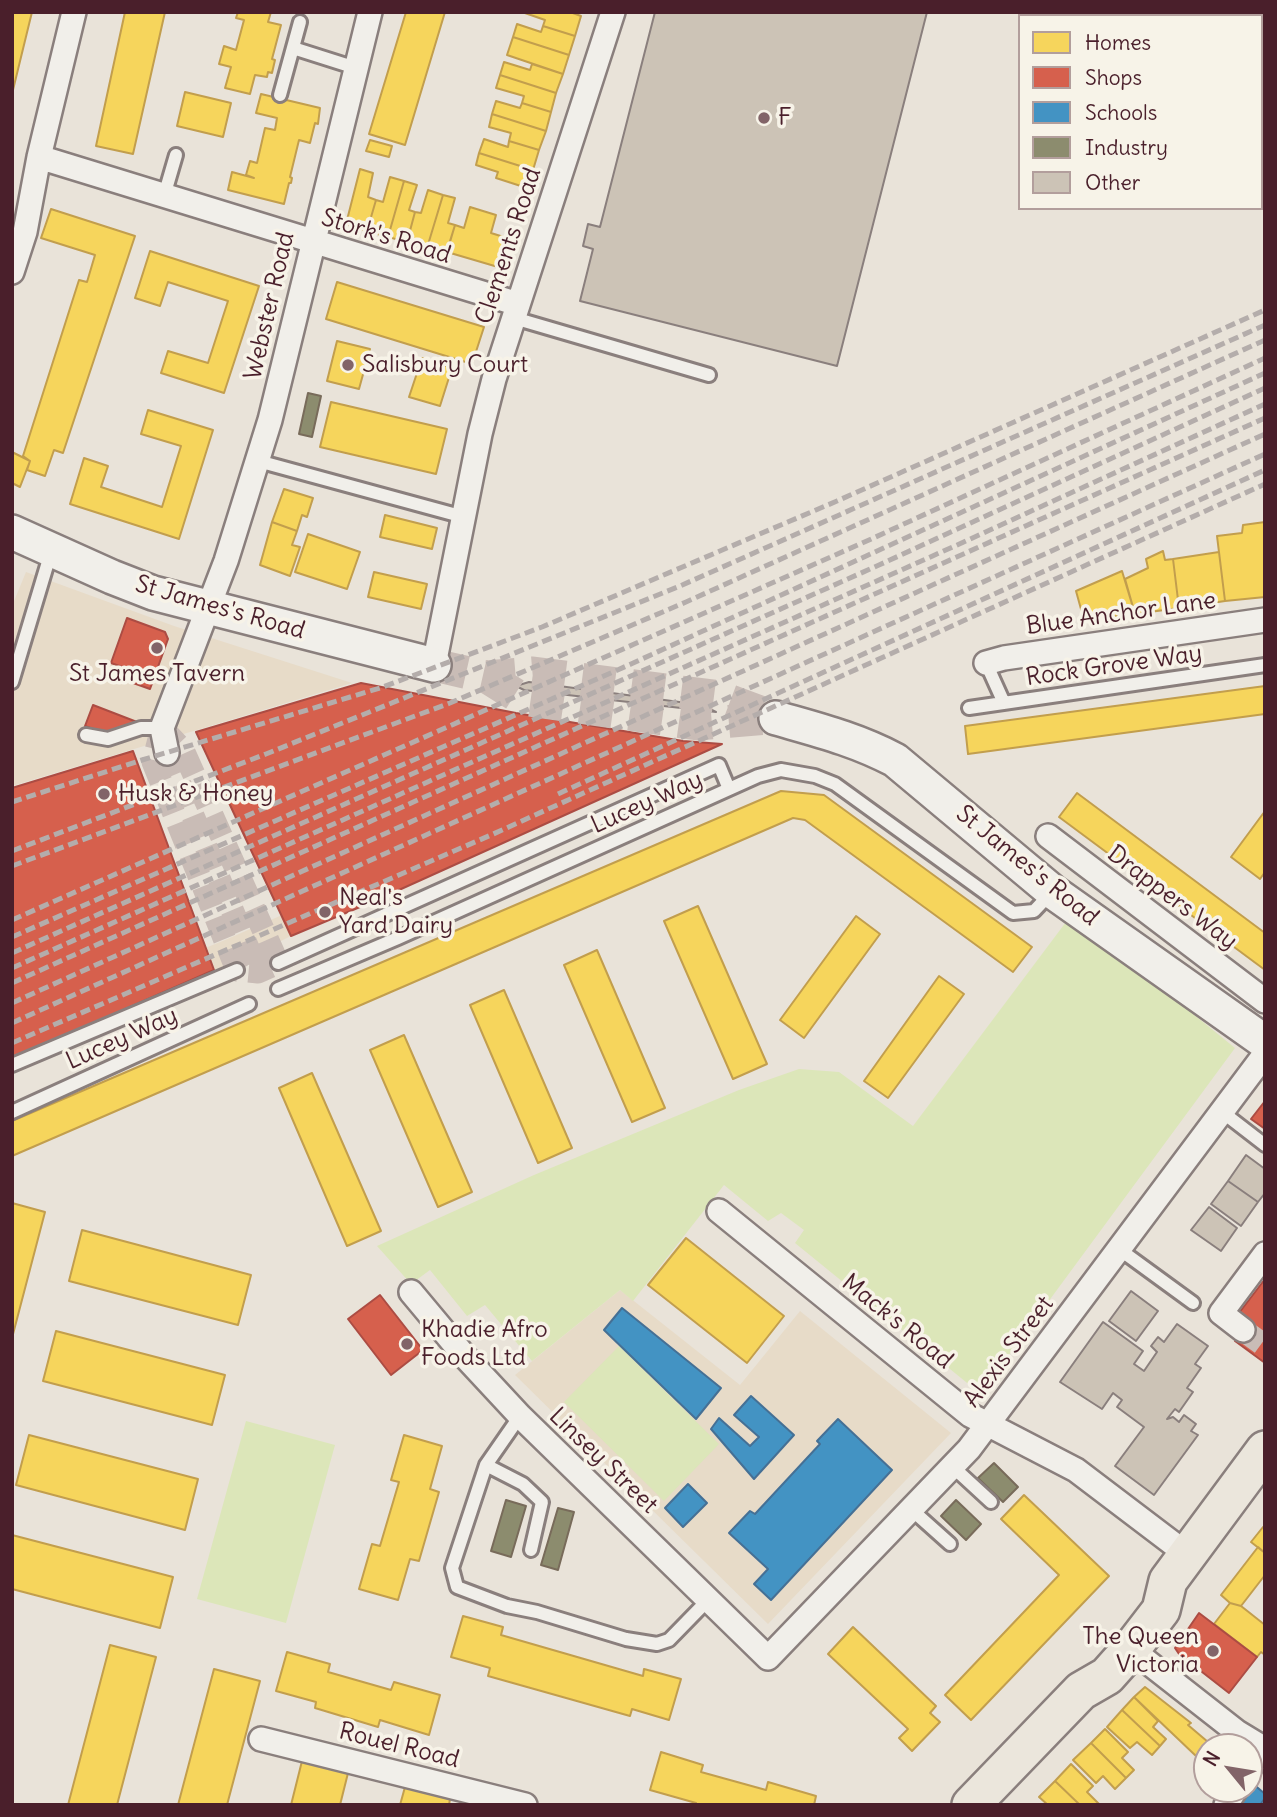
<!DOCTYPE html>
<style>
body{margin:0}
#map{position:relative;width:1277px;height:1817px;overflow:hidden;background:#e9e3d9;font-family:Delius,sans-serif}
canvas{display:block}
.frame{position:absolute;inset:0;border:14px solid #4a1f2b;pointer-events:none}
.legend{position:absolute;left:1018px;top:14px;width:245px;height:196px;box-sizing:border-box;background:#f7f3e8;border:2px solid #b29e9c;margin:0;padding:9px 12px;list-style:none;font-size:21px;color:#4a1f2b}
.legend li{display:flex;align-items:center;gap:14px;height:35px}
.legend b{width:35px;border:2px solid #b29e9c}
.north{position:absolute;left:1193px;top:1733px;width:70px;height:70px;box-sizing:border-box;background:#f7f3e8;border:2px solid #b29e9c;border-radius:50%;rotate:300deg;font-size:19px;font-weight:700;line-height:28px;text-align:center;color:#4a1f2b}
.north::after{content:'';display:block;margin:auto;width:24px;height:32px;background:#826468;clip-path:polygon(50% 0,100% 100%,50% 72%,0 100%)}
</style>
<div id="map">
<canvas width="1277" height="1817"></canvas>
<div class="frame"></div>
<ul class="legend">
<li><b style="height:19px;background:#f6d55c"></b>Homes</li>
<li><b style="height:19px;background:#d6604d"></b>Shops</li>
<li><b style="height:19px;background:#4393c3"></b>Schools</li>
<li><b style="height:19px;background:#8c8c6e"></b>Industry</li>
<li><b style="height:19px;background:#ccc3b6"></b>Other</li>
</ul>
<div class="north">N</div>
</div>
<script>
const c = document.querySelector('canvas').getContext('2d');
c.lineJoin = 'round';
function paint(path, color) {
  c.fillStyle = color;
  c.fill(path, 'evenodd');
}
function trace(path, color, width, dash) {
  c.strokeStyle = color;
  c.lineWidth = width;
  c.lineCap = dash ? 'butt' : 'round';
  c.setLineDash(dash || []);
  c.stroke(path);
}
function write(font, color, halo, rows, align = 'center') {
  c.font = font + ' Delius,sans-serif';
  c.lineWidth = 7;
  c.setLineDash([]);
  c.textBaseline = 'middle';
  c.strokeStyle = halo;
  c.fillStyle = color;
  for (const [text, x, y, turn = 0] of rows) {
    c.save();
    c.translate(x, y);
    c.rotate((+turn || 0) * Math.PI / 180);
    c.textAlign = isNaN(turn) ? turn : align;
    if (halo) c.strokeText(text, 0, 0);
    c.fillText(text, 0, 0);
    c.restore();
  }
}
const built = new Path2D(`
 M26 572 174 626 352 683 12 786V606Z
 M369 877 379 899 291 936 215 974 91 1025 79 999 225 940Z
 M620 1290 740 1385 800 1311 951 1433 768 1624 515 1375Z`);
const green = new Path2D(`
 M1069 918 1133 965 1235 1048 984 1389 977 1391 795 1243 804 1230 781 1213 768 1221 724 1185 633 1301 620 1290 532 1361 485 1305 467 1316 430 1270 411 1284 377 1246 534 1175 739 1090 799 1069 839 1072 913 1126Z
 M619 1346 719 1444 664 1501 564 1402Z
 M246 1421 335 1445 286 1623 197 1599Z`);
const homes = new Path2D(`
 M12 12H32L12 94Z
 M125 12H165L133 154 96 146Z
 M238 12H271L268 22 281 25 272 59 275 60 272 73 268 72 267 77 255 75 250 94 225 88 231 67 219 64 224 46 236 50 244 20 236 18Z
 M406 12H445L405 145 369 134Z
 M522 12H570L581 16 575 36 543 26 545 20Z
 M517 24 541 32 543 26 575 36 569 55 513 37Z
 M513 37 569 55 563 74 507 55Z
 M504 62 530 70 532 64 563 74 556 93 500 75Z
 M500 75 556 93 551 112 522 103 524 96 496 88Z
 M185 92 231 103 223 137 177 126Z
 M261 94 320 108 318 124 315 123 310 143 299 140 290 177 292 178 291 183H289L284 204 228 190 232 172 254 178 246 175 250 161 257 163 265 128 275 130 277 118 256 113Z
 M496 101 520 108 522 103 551 112 546 131 492 114Z
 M492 114 546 131 539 150 509 141 511 133 489 127Z
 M484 139 508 147 509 141 539 150 533 170 479 153Z
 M370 140 392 146 389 157 366 151Z
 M479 153 533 170 527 188 496 178 498 172 476 165Z
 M360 169 373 173 368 197 376 200 367 231 346 224Z
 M390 177 404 181 388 237 367 231 376 200 383 202Z
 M404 181 417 185 409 210 415 212 407 242 388 237Z
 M428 190 443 195 427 248 407 242 415 212 421 213Z
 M443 195 455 198 448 223 455 225 446 254 427 248Z
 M470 207 496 215 491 233 507 238 498 267 447 252 455 225 464 228Z
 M51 209 135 236 63 453 54 450 45 476 27 470 30 461 23 456 79 280 87 282 95 255 41 238Z
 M150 251 259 286 224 393 161 373 168 351 208 363 228 301 168 282 160 306 135 298Z
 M337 282 484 327 472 364 326 319Z
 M337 341 370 349 359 389 327 381Z
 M422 358 452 368 440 406 409 397Z
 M331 402 447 429 436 474 320 447Z
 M148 410 213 430 179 539 70 504 84 458 108 466 101 487 162 507 181 446 141 434Z
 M12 452 30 461 20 487 12 483Z
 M284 489 313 498 307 517 302 515 297 531 272 522Z
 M385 515 437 528 432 549 380 537Z
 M272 522 297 531 292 545 300 547 290 576 260 565Z
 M1265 522V597L1225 601 1217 536 1242 533 1243 525Z
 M308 534 360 552 347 589 295 572Z
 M1163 551 1165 560 1173 559 1179 608 1135 614 1125 579 1148 568 1146 559Z
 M1219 552 1225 601 1179 608 1173 559Z
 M1122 571 1135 614 1084 620 1076 591Z
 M374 572 427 584 421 609 368 597Z
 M1265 686V714L968 754 965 726Z
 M781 791 824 795 1032 947 1013 972 805 820 793 818 12 1156V1121Z
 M1077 793 1265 933V970L1059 817Z
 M1265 811V872L1260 879 1231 857Z
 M698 906 767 1064 733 1079 664 921Z
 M856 916 880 934 804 1038 780 1020Z
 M597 950 665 1108 632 1122 564 965Z
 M939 976 964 994 888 1098 864 1081Z
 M504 990 572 1148 538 1163 470 1005Z
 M404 1035 472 1192 438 1207 370 1050Z
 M312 1073 381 1231 347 1246 279 1088Z
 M12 1203 45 1212 12 1338Z
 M82 1230 251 1275 238 1325 69 1281Z
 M686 1238 784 1316 747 1363 648 1285Z
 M56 1331 225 1375 212 1425 43 1381Z
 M29 1435 198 1479 185 1530 16 1485Z
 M404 1435 442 1446 430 1489 439 1492 419 1561 410 1559 398 1600 359 1589 372 1544 380 1546 399 1482 391 1480Z
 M1024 1495 1109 1576 971 1720 945 1695 1059 1575 1001 1519Z
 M1263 1527 1265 1528V1553L1251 1542Z
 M12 1535 173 1577 160 1628 12 1589Z
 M1258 1547 1265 1553V1575L1241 1606 1230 1603 1221 1595Z
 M1230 1603 1241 1606 1265 1625V1655L1261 1652 1257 1657 1214 1624Z
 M463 1616 503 1627 501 1635 643 1676 644 1669 681 1679 669 1720 632 1709 630 1716 488 1676 490 1668 451 1657Z
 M853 1627 936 1706 930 1713 940 1722 912 1751 899 1738 908 1729 828 1654Z
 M110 1645 156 1657 117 1805H68Z
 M287 1652 330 1664 328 1672 391 1690 394 1682 440 1695 429 1735 380 1720 378 1727 315 1708 316 1702 276 1691Z
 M214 1669 260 1681 227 1805H178Z
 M1145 1687 1191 1723 1188 1725 1208 1742 1196 1756 1134 1697Z
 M1134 1697 1158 1721 1153 1727 1166 1739 1160 1746 1122 1710Z
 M1122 1710 1160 1746 1152 1755 1137 1742 1130 1748 1107 1727Z
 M1105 1729 1128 1752 1122 1758 1134 1770 1126 1778 1091 1743Z
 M1091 1743 1126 1778 1115 1789 1103 1776 1096 1783 1073 1760Z
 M661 1752 703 1765 701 1772 766 1790 768 1782 816 1796 814 1805H695L696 1803 650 1790Z
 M302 1761 348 1773 340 1805H291Z
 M1071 1764 1093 1786 1087 1792 1100 1805H1080L1055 1781Z
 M1055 1781 1080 1805H1048L1039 1797Z
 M405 1787 450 1799 449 1805H400Z`);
const shops = new Path2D(`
 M1126 12H1265V69L1261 68V16H1125Z
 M127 618 165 632 168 639 150 689 122 679 125 668 111 663Z
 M361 683 516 713 683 741 722 744 379 899 291 936 196 732Z
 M93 705 137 722 108 735 85 726Z
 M133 751 214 970 12 1059V788Z
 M1265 1101V1129L1251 1119Z
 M1265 1279V1363L1235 1341 1250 1321 1239 1313Z
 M380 1295 423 1350 391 1375 348 1319Z
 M1199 1613 1257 1657 1229 1693 1179 1654 1175 1648Z`);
const schools = new Path2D(`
 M622 1308 721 1388 696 1419 604 1330Z
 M751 1396 794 1435 754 1479 711 1429 719 1418 750 1446 759 1437 734 1415Z
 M838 1419 892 1470 771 1600 754 1584 768 1569 729 1533 750 1511 755 1514 820 1444 817 1441Z
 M688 1484 707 1503 683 1527 665 1508Z
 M1251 1782 1265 1794V1798L1260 1805H1234L1246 1789H1249Z`);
const industry = new Path2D(`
 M308 393 321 396 312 437 299 434Z
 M994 1463 1018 1487 1003 1502 978 1478Z
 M506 1500 526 1506 511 1557 491 1551Z
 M956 1500 981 1524 966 1540 941 1516Z
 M558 1508 574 1512 558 1570 541 1565Z`);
const building = new Path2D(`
 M655 12H927L837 366 580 301 593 249 583 246 588 224 600 227Z
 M529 682 702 705 716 712 524 690 516 686Z
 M1246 1155 1265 1169V1193L1258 1202 1228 1181Z
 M1228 1181 1258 1202 1241 1226 1211 1204Z
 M1209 1207 1237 1228 1221 1251 1191 1230Z
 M1131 1291 1158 1311 1136 1341 1109 1321Z
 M1103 1322 1143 1351 1134 1364 1144 1371 1157 1352 1151 1346 1158 1337 1164 1342 1177 1324 1208 1346 1195 1364 1201 1368 1187 1388 1193 1392 1179 1412 1175 1409 1167 1419 1173 1417 1179 1422 1184 1415 1196 1424 1191 1431 1198 1435 1154 1495 1115 1466 1144 1427 1117 1407 1122 1400 1113 1393 1102 1409 1060 1382Z`);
const streetTunnel = new Path2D(`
 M162 728 183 750 278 963 258 972 237 970 153 762Z
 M167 753 258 972
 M1243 1330 1265 1346`);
const secondaryTunnel = new Path2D(`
 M434 665 487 677 533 673 720 697 776 718
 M487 677 522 699 698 724 767 718`);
const lane = new Path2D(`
 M293 48 356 68
 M280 95 300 22
 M164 196 176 155
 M514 318 709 375
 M258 461 464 517
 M986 663 1004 703
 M12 682 51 552
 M969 708 1265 665
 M86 735 108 739 141 728H162
 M278 963 719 765 729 789
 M278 989 398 938 758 776 781 770 815 776 835 784 1013 913 1034 911 1051 893
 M12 1065 237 970
 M1221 1111 1265 1145
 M12 1112 249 1004
 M1119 1249 1193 1303
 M520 1416 486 1465 452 1568 457 1587 507 1606 537 1612 626 1639 657 1644 669 1640 708 1600
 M486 1465 523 1484 542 1502 531 1550
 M953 1467 991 1502
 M912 1510 950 1544`);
const street = new Path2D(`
 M39 157 518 304
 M12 272 25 232 39 157 74 12
 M986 663 1004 658 1265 620
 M434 665 480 434 494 379 613 12
 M167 753 162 728 226 561 270 420 370 12
 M1048 836 1265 1001
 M719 1211 970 1415 1076 1470 1188 1555
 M411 1292 467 1359 520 1416 768 1658 969 1449 1265 1054
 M1243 1330 1221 1313 1265 1254
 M1131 1649 1237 1732 1265 1749
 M261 1739 525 1805
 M1249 1769 1263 1747
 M1226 1805 1236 1789`);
const secondary = new Path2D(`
 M12 532 112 577 153 593 434 665
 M776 718C818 730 855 739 895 760L1053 892 1265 1042`);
const primary = new Path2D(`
 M971 1805 1081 1691 1107 1676 1131 1649 1161 1610 1168 1581 1265 1450`);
const rail = new Path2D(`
 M558 794 1265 470
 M12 802 142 760 380 688 542 627 837 501 1265 310
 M12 851 266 754 680 586 1265 325
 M12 866 450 703 686 602 1265 340
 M12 920 869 540 1265 358
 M12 937 631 664 1265 373
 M12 953 879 565 1265 388
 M12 968 966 541 1265 404
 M12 983 1265 418
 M12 1003 1265 434
 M12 1023 1265 454
 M12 1043 491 835 1265 484`);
const markers = [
 [764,118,7,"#826468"],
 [348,365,7,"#826468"],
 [157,648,7,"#826468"],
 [104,794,7,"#826468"],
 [325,912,7,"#826468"],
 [407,1344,7,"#826468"],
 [1213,1651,7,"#826468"]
];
const poiNames = [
 ["F",778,118],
 ["Salisbury Court",362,365],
 ["St James Tavern",157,674,"center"],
 ["Husk & Honey",118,794],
 ["Neal's",339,898],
 ["Yard Dairy",339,926],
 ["Khadie Afro",421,1330],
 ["Foods Ltd",421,1358],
 ["The Queen",1199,1637,"right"],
 ["Victoria",1199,1665,"right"]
];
const streetNames = [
 ["Stork's Road",386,237,17],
 ["Clements Road",509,246,-72],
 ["Webster Road",270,306,-77],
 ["St James's Road",220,608,16],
 ["Blue Anchor Lane",1121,614,-8],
 ["Rock Grove Way",1114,666,-8],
 ["Lucey Way",647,803,-24],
 ["St James's Road",1027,866,39],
 ["Drappers Way",1172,898,37],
 ["Lucey Way",122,1039,-24],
 ["Mack's Road",897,1322,39],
 ["Alexis Street",1009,1352,-53],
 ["Linsey Street",603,1461,44],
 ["Rouel Road",399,1746,14]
];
paint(built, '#e7dbc8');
paint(green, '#dce6b9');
paint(homes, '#f6d55c');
trace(homes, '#c29e4d', 2);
paint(shops, '#d6604d');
trace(shops, '#ac4c43', 2);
paint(schools, '#4393c3');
trace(schools, '#457095', 2);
paint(industry, '#8c8c6e');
trace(industry, '#786b5a', 2);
paint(building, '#ccc3b6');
trace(building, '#8a7f7d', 2);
trace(streetTunnel, '#c9bcb6', 23, [23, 11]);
trace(secondaryTunnel, '#c9bcb6', 33, [33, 17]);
trace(lane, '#8a7f7d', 18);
trace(street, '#8a7f7d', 28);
trace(secondary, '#8a7f7d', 38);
trace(primary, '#8a7f7d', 42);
trace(lane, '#f1efea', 12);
trace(street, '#f1efea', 23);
trace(secondary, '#f1efea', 33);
trace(primary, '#ebe6dc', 37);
trace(rail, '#b4adab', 5, [10, 5]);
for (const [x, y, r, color] of markers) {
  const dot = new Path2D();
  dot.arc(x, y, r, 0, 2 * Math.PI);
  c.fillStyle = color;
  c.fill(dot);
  trace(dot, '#f7f3e8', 2.5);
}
write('24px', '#4a1f2b', '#f7f3e8', poiNames, 'left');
write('24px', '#4a1f2b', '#f7f3e8', streetNames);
</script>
